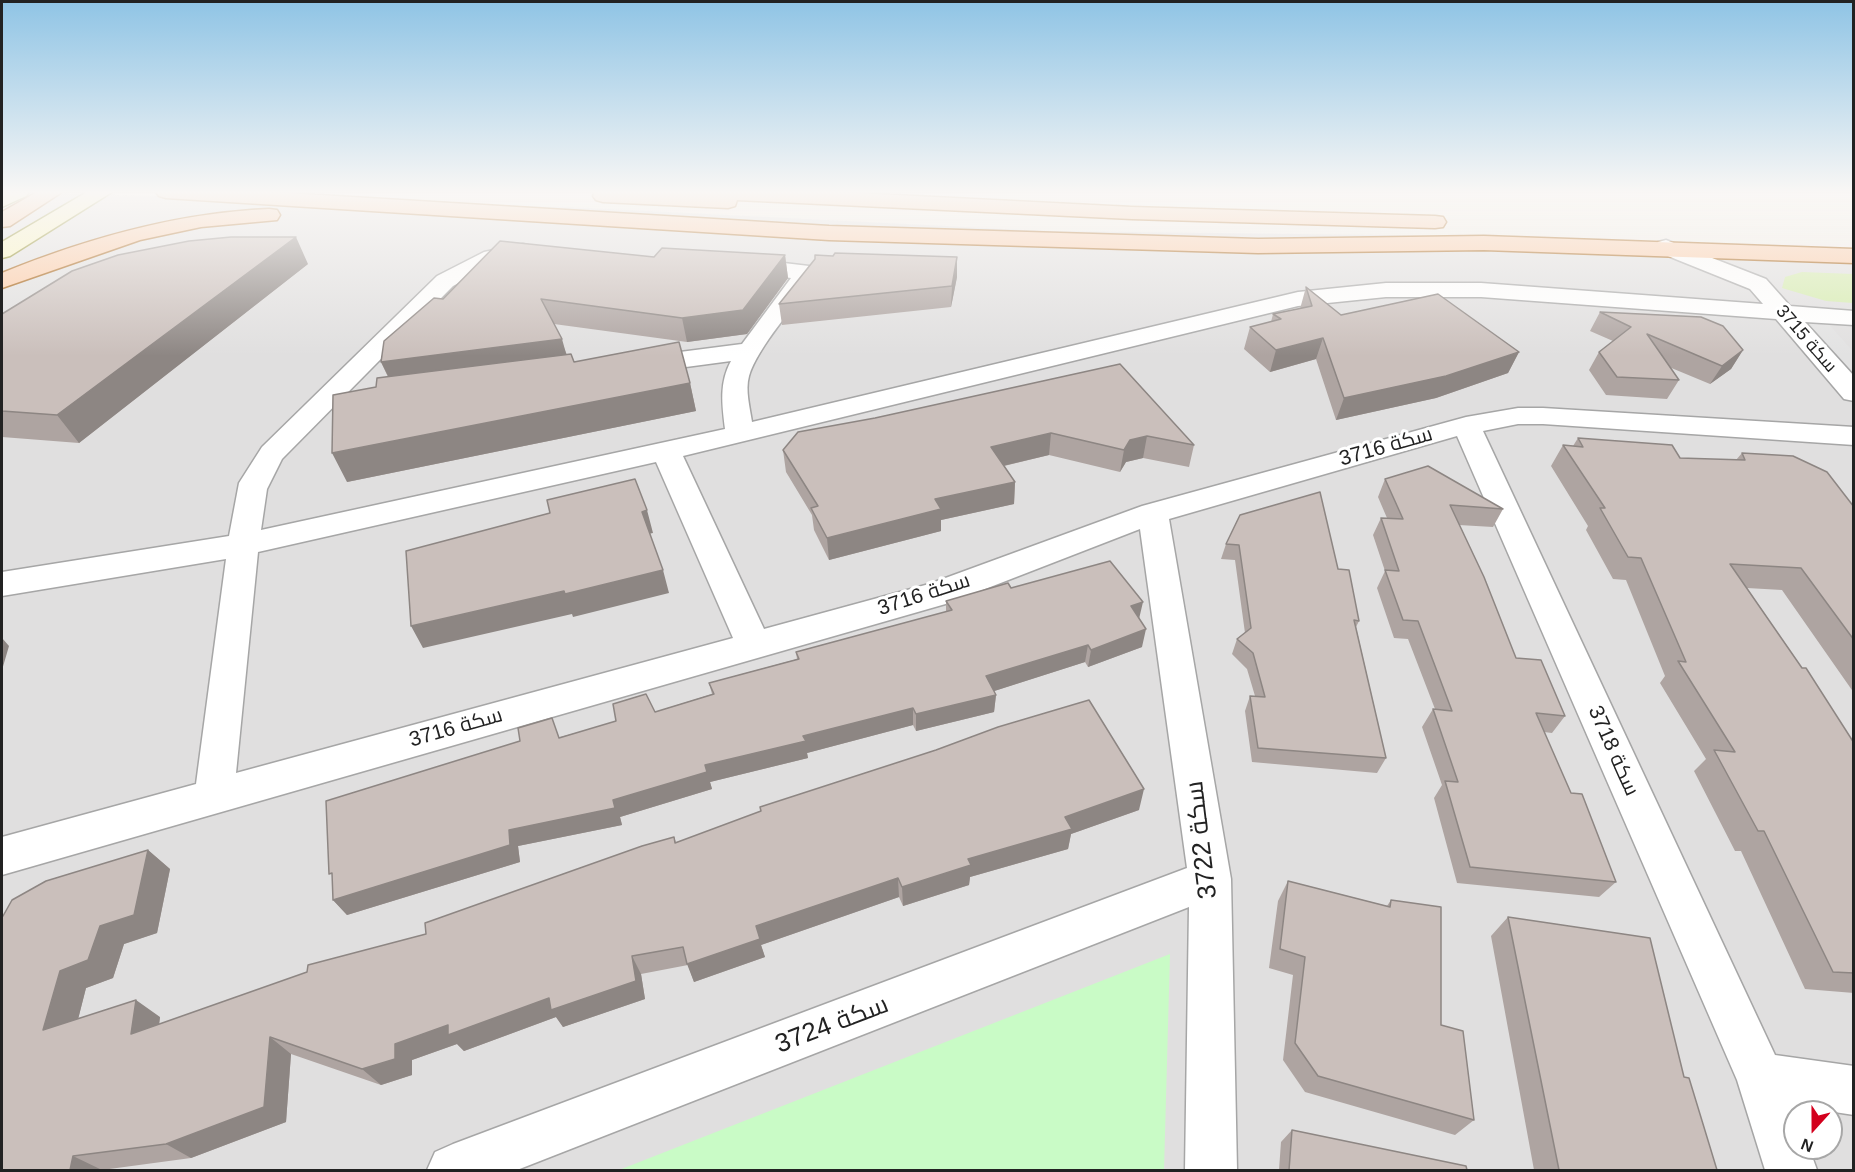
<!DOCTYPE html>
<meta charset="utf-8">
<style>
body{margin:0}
#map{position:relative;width:1855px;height:1172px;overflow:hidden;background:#f2ede8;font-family:Arial,sans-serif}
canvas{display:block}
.frame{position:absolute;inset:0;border:3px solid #222;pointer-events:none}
.north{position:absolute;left:1783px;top:1100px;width:60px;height:60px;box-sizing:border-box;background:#fff;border:2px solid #a7a7a7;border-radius:50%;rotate:201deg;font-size:16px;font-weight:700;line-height:24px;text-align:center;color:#222}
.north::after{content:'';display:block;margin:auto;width:21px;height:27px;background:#d3001d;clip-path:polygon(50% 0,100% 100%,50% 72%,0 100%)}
</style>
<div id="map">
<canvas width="1855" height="1172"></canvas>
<div class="frame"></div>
<div class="north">N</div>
</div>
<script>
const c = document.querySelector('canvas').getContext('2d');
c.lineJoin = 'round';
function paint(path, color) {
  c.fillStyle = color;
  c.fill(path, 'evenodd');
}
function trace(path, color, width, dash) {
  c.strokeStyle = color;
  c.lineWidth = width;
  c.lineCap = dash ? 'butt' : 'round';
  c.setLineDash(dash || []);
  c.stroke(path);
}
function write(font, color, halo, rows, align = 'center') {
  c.font = font + ' Arial,Cairo,sans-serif';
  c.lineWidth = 6;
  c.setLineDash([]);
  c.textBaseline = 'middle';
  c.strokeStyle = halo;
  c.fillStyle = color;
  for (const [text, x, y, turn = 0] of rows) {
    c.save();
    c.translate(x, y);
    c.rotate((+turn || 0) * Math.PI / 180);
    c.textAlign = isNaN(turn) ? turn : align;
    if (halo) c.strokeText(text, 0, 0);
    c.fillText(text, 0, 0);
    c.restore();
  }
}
const residential = new Path2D(`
 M2 192 569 207 1046 231 1470 236 1853 251V1170H2ZM1795 1112H1831V1148H1795Z`);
const grass = new Path2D(`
 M1802 272 1853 274V303L1826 301 1782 288 1785 277Z`);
const park = new Path2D(`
 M1170 954 1164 1170H619Z`);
const parking = new Path2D(`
 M1804 320 1827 322 1853 351V376Z`);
const minor = new Path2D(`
 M1666 240 1766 279 1790 306 1854 311V325L1805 322 1854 376V401L1844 399 1776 319 1481 297H1386L1298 306 683 456 764 629 929 584 1142 506 1466 417 1518 408H1543L1854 427V445L1543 424H1518L1483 431 1775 1055 1854 1066V1115L1795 1106V1148H1809L1817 1170H1765L1737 1080 1457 436 1169 519 1231 879 1237 1170H1185L1189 907 517 1170H427L435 1152 453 1144 1187 868 1140 529 949 603 2 875V837L196 784 226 559 2 596V572L229 536 239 483 262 447 437 276 484 252 523 244 531 246 534 251 531 256 490 266 453 286 282 459 267 489 261 530 725 429C722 404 719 383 731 361L641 373 632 371 628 365 632 359 641 357 742 344 791 278 734 270 731 265 734 260 742 258 809 266 815 278C797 303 757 348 749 376 745 390 750 408 752 422L1298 292 1386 283H1481L1763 304 1750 289 1658 252 1655 247 1658 242ZM656 462 733 638 236 773 258 552Z`);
const secondary = new Path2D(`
 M29 192 26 196 2 207V193Z
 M87 192H112L10 256 2 258V242Z`);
const primary = new Path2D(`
 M37 192H62L10 226 2 227V212Z
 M156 192H270L829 226 1258 239 1484 236 1854 249V263L1484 250 1258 253 829 240 166 198 159 196Z
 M595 192H836L1132 207 1435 216 1443 217 1446 222 1443 227 1435 228 1132 219 737 200 735 206 728 208 603 202 596 200 593 196Z
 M269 209 277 210 280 215 277 220 201 227 140 240 2 288V273C88 238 176 213 269 209Z`);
const wall = new Path2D(`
 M785 255 788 278 747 334 687 342 554 324 567 355 574 362 690 383 696 411 347 482 388 377 381 362 443 299 654 257Z
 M957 257V277L951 307 782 325 779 304Z
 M308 264 79 443 2 437V314Z
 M1306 287 1341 315 1519 352 1508 373 1436 398 1336 420 1316 359 1270 372 1244 349 1250 327 1271 322 1273 314 1300 309Z
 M1600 312 1743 350 1731 369 1710 384 1669 367 1679 380 1667 399 1606 395 1589 370 1599 352 1613 341 1590 331Z
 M1120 364 1194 445 1189 467 1143 458 1126 462 1120 472 1049 455 1004 466 1015 482 1014 504 941 520V531L829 560 814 530 812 515 786 472 783 450 875 418Z
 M1578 438 1680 458 1736 460 1742 453 1854 507V693L1782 590 1747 588 1854 743V993L1805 989 1741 851H1735L1694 771 1706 759 1660 683 1665 676 1626 580 1613 579 1586 530 1588 526 1551 466 1563 445 1573 446Z
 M1385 479 1503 509 1493 527 1459 525 1516 658 1565 716 1552 733 1544 732 1571 793 1616 882 1599 897 1457 883 1434 798 1442 785 1422 727 1433 709H1435L1408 639 1394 638 1377 588 1385 571 1373 535 1381 518H1387L1378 497Z
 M1240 515 1338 569 1359 621 1356 627 1386 758 1377 773 1252 762 1245 711 1250 696H1255L1247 669 1232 654 1237 639 1245 633 1235 560 1221 559 1226 544Z
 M1011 588 1139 619 1142 647 1088 667 1085 662 994 691 996 695 994 712 916 731 913 725 807 753 808 758 710 782 712 789 620 817 622 825 518 846 520 862 347 915 333 900 560 737 655 712 712 694 709 683 797 659 796 652 946 612V601Z
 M1139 810 1071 834 1068 849 970 877 969 885 903 906 899 897 761 945 765 957 694 982 688 965 641 974 645 999 563 1027 556 1017 464 1051 457 1044 412 1060V1075L381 1085 291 1054 286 1122 191 1158 102 1170H2L148 850 170 869 157 933 124 944 113 978 86 988 78 1019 160 1017 159 1024 426 934 674 837 676 842Z
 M1288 881 1387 906 1391 900 1441 1025 1474 1120 1455 1135 1305 1092 1283 1060 1293 975 1269 968 1278 901Z
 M1508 917 1684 1077 1717 1170H1534L1491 936Z
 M1292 1130 1467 1170H1279L1281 1142Z`);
const shadedWall = new Path2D(`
 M296 237 308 264 79 443 57 415Z
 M785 255 788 278 747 334 687 342 682 318Z
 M957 257V277L951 307 952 286Z
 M1323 338 1316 359 1270 372 1276 350Z
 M562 339 569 364 393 386 381 362Z
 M1743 350 1731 369 1710 384 1722 366Z
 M1519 352 1508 373 1436 398 1336 420 1344 398Z
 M690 383 696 411 347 482 332 453Z
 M1051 433 1049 455 990 469 991 447Z
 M1147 436 1143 458 1126 462 1120 472 1124 450 1130 440Z
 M1015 482 1014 504 941 520V531L829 560 827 538 935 499Z
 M647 510 653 533 648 534 642 512Z
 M663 570 669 593 573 617 572 614 423 648 411 626 564 591Z
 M1143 602 1139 619 1131 606Z
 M1146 629 1142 647 1088 667 1091 650Z
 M2 638 9 646 2 670Z
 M1088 645 1085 662 985 694 986 676Z
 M996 695 994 712 916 731V714Z
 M913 708V725L807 753 808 758 710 782 712 789 620 817 622 825 518 846 520 862 347 915 333 900 509 830 613 800 705 765 803 736Z
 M1144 789 1139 810 1071 834 1068 849 970 877 969 885 903 906 902 887 1065 817Z
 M148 850 170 869 157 933 124 944 113 978 86 988 71 1047 43 1030 60 971 100 926Z
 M898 878 899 897 761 945 765 957 694 982 687 964 756 926Z
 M632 956 641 974 645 999 563 1027 556 1017 464 1051 457 1044 412 1060V1075L381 1085 362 1069 395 1044Z
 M136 1000 160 1017 156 1050 131 1034Z
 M270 1037 291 1054 286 1122 191 1158 166 1144Z
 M73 1156 102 1170H70Z`);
const building = new Path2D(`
 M231 237H296L57 415 2 411V314L72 271 118 255 189 241Z
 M500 241 654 257 662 248 785 255 743 310 682 318 541 299 562 339 381 362 384 341 434 298 443 299Z
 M835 253 957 257 952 286 779 304 815 259V255L833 256Z
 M1306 287 1341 315 1438 294 1519 352 1446 376 1344 398 1323 338 1276 350 1250 327 1281 319 1273 314 1312 306Z
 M1600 312 1701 317 1723 326 1743 350 1722 366 1647 334 1679 380 1617 377 1599 352 1631 327Z
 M679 342 690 383 332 453 333 395 376 387 377 378 571 354 574 362Z
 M1120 364 1194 445 1147 436 1130 440 1124 450 1051 433 991 447 1015 482 935 499 941 509 827 538 811 508 818 506 783 450 798 432 875 418Z
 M1578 438 1672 445 1680 458 1745 460 1742 453 1793 456 1827 472 1854 507V640L1801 568 1730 564 1802 668H1806L1854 743V973L1833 972 1764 831H1758L1714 750 1735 752 1678 661 1686 662 1641 558 1628 557 1600 508H1605L1563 445 1583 447Z
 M1428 466 1503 509 1450 505 1484 577 1516 658 1541 660 1565 716 1536 713 1571 793 1582 794 1616 882 1470 867 1445 781 1458 782 1433 709 1452 711 1418 621 1403 620 1385 570 1399 571 1381 518 1403 519 1385 479Z
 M635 479 647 510 642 512 663 570 565 594 564 591 411 626 406 551 550 513 547 500Z
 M1320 492 1338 569 1349 570 1359 621 1354 620 1386 758 1258 748 1250 696 1265 697 1253 653 1237 639 1251 628 1239 545 1226 544 1240 515Z
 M1110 561 1143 602 1131 606 1146 629 1091 650 1088 645 986 676 996 695 916 714 913 708 803 736 806 741 705 765 707 772 613 800 615 808 509 830 510 845 333 900 332 873 329 874 326 801 520 741 518 728 552 718 559 738 616 721 613 704 646 694 655 712 714 694 709 683 799 659 796 652 952 610 946 601 1008 583 1011 588Z
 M1089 700 1144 789 1065 817 1072 829 968 859 971 865 902 887 898 878 756 926 760 939 687 964 683 947 632 956 636 981 551 1010 549 998 448 1035V1025L395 1044V1059L362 1069 270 1037 264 1107 166 1144 73 1156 70 1170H2V917L3 916 12 900 46 881 148 850 134 915 100 926 88 960 60 971 43 1030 136 1000 131 1034 307 972 308 965 426 934 425 923 642 846 674 837 675 843 761 811 760 807 936 750 998 727Z
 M1288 881 1390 907 1391 900 1441 907V1025L1463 1031 1474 1120 1318 1076 1295 1043 1305 957 1280 949Z
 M1508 917 1650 938 1684 1077 1689 1078 1717 1170H1559Z
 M1292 1130 1466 1166 1467 1170H1289Z`);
const farStreetnames = [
 ["سكة 3715",1806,339,49]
];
const streetNames = [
 ["سكة 3716",1386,447,-16],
 ["سكة 3716",924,595,-18],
 ["سكة 3716",456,728,-16],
 ["سكة 3718",1613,751,66]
];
const nearStreetnames = [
 ["سكة 3722",1202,840,-97],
 ["سكة 3724",832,1025,-21]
];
paint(residential, '#e0dfdf');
paint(grass, '#d5ecae');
paint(park, '#c9fbc6');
paint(parking, '#e2e2e2');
trace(minor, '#a6a6a6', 3);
trace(secondary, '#7e7b03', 3);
trace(primary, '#9f5500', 3);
paint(minor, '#fff');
paint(secondary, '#fbf6bd');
paint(primary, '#fdc9a2');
paint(wall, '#aea4a1');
paint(shadedWall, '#8d8683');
paint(building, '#cabfbb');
trace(building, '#8d8683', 1.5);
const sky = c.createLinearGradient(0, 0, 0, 356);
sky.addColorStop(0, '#8fc4e5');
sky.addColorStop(0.54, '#f9f7f5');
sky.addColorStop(1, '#f9f7f500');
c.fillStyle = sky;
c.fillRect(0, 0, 1855, 356);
write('18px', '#222', '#fff', farStreetnames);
write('21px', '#222', '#fff', streetNames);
write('26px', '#222', '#fff', nearStreetnames);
</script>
